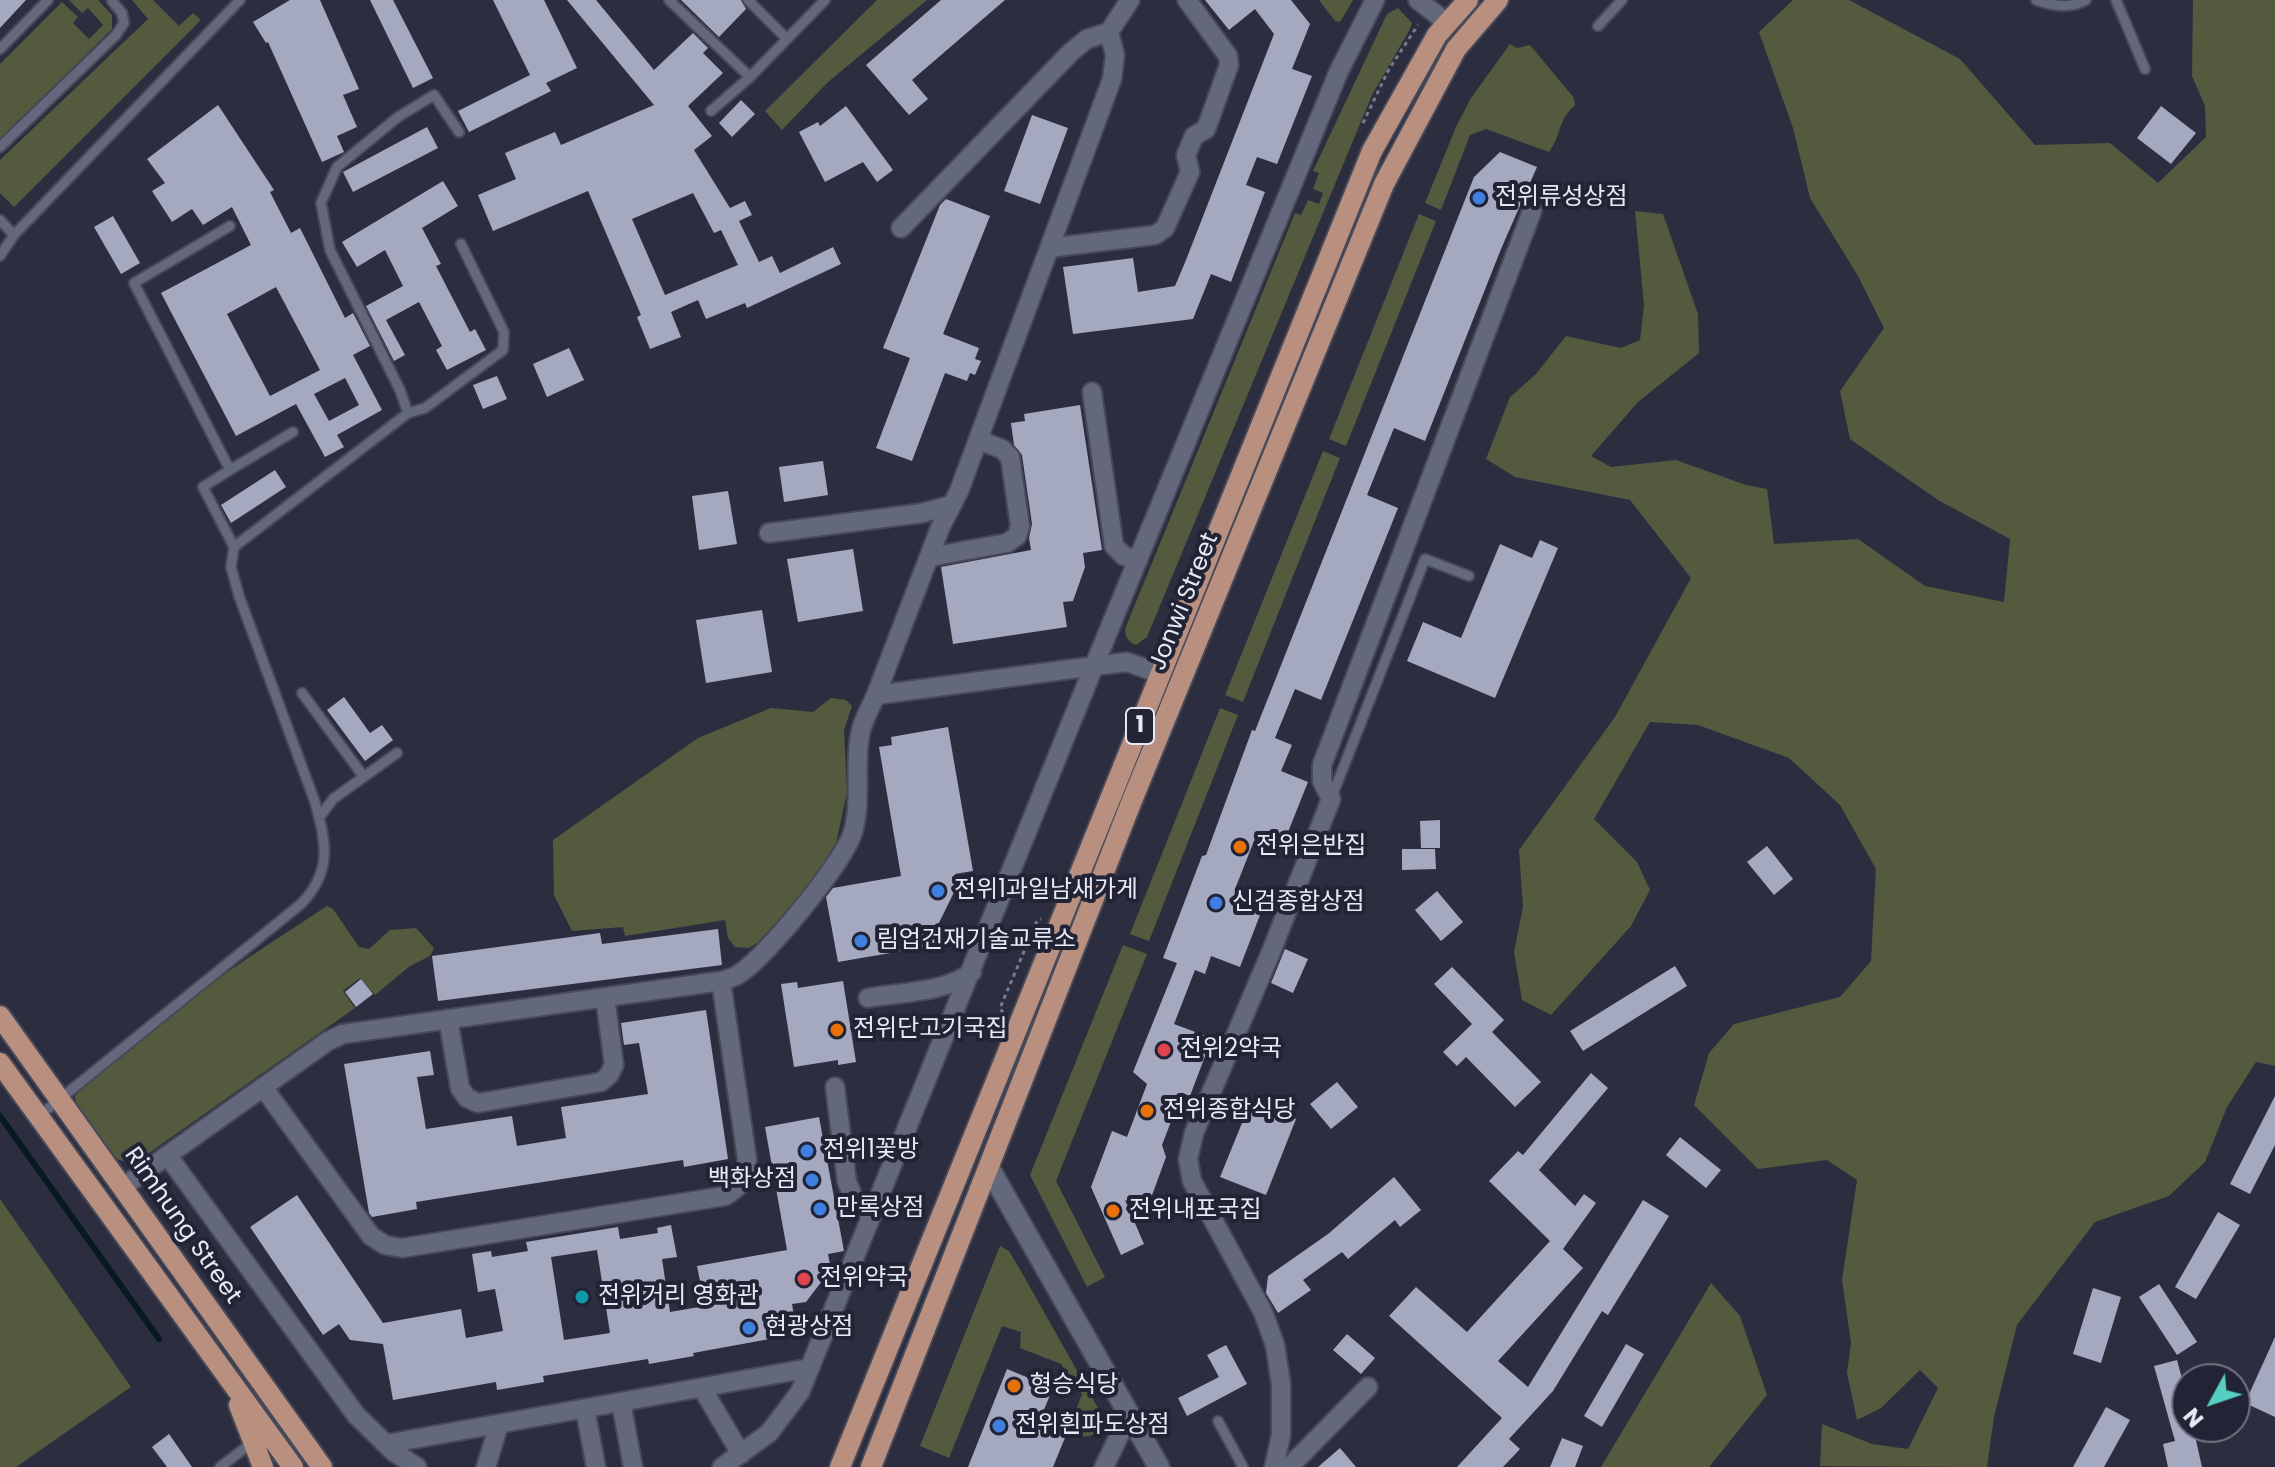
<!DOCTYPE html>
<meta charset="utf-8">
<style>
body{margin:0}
#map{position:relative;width:2275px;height:1467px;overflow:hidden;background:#2c2e40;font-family:Poppins,sans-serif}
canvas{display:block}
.north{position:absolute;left:2171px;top:1363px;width:80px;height:80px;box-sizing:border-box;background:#222435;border:2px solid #717382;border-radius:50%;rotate:230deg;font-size:22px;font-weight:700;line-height:32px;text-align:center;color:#e7e9f5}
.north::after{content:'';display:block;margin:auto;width:28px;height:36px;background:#57cec2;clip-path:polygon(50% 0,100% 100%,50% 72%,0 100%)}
</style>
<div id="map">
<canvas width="2275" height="1467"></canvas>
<div class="north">N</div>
</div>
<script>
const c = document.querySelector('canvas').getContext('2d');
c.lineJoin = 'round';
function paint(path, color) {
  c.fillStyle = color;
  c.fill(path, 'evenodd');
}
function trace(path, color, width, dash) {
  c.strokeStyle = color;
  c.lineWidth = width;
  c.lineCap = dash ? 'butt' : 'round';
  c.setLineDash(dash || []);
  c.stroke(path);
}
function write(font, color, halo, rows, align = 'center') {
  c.font = font + ' Poppins,"Noto Sans KR",sans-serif';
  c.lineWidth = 8;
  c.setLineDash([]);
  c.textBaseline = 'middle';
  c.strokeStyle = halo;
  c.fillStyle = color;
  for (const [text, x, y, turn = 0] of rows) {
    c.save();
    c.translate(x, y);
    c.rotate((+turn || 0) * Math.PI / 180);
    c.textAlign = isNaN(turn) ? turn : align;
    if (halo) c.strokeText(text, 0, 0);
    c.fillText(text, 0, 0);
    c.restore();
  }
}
const green = new Path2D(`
 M69 0H98L112 15V29L0 139V64L62 2 78 17 73 23 89 39 103 25 88 8 82 13Z
 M132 0H153L179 26 193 13 201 20 14 207 0 193V160L148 19Z
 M877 0H927L828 82 782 130 765 111Z
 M1319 0H1353L1340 22 1335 21Z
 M1793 0H1849L1960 59 2035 145 2110 143 2158 183 2206 137 2205 106 2192 76 2193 0H2275V1066L2256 1062 2227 1107 2205 1162 2169 1196 2095 1222 2017 1325 1994 1417 1987 1467 1820 1466 1822 1424 1872 1444 1908 1449 1938 1388 1920 1370 1881 1408 1857 1420 1847 1373 1851 1343 1842 1280 1857 1180 1827 1160 1758 1169 1694 1105 1709 1053 1734 1024 1840 997 1871 961 1876 869 1840 805 1789 758 1698 725 1650 722 1594 819 1637 862 1650 890 1631 926 1551 1015 1522 1000 1514 952 1523 907 1519 850 1615 717 1691 578 1630 500 1515 477 1486 459 1510 397 1536 374 1566 336 1621 348 1640 340 1644 305 1635 211 1663 214 1698 314 1699 353 1638 402 1591 456 1611 467 1676 460 1746 485 1767 489 1774 544 1858 539 1925 586 2004 602 2010 539 1938 500 1850 439 1840 391 1884 328 1858 276 1810 198 1793 128 1759 32Z
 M1398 8 1412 23 1410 29 1372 95 1147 637 1136 645C1128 642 1126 638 1125 629L1295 213 1301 215 1308 200 1319 204 1323 193 1313 189 1319 173 1313 171 1387 14Z
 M1510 44 1517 48 1530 45 1574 98 1575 105C1557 121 1562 134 1549 152L1486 129 1470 135 1441 210 1425 203 1456 127 1471 98Z
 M1419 214 1436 221 1346 446 1329 439Z
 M1323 451 1340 458 1243 702 1225 695Z
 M831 698 846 700 852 706 844 730 847 792 836 844 819 877 757 943 749 948 735 947 728 938 725 920 625 936 623 927 572 931 554 895 553 840 698 738 771 708 813 712Z
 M1220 708 1238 715 1149 941 1130 934Z
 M327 906 333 909 359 947 369 949 390 930 416 928 434 948 430 956 410 966 375 995 360 978 343 991 355 1008 142 1158C132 1161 126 1163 117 1159 105 1153 73 1108 75 1096 148 1021 240 963 327 906Z
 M1123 945 1147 954 1056 1181 1105 1277 1087 1287 1030 1175Z
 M0 1199 131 1387 16 1467H0Z
 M1000 1246 1009 1251 1021 1271 1103 1417V1428C1091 1439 1082 1438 1068 1432L1082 1394 1061 1364 1020 1348 1021 1332 1002 1326 949 1458 920 1446Z
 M1711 1283 1740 1316 1767 1395 1709 1467H1601Z`);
const stream = new Path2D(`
 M0 1116 159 1339`);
const building = new Path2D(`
 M0 0H26L0 28Z
 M290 0H320L359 89 343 95 357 127 337 136 344 152 322 162 268 42 266 43 253 22Z
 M370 0H393L433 78 413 88Z
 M493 0H544L577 68 546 83 551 91 469 132 458 111 530 75Z
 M567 0H596L654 70 693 33 708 48 703 53 723 73 688 106 712 136 694 150 730 208 745 201 752 215 739 221 759 262 772 256 780 273 833 247 841 264 747 308 745 303 706 319 698 300 671 312 681 337 650 349 637 317 641 315 588 191 493 231 478 195 516 179 505 153 555 132 561 145 654 105ZM693 193 714 233 721 230 738 265 665 295 632 219Z
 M681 0H741L746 9 719 37Z
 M941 0H1005L912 80 928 99 909 115 866 65Z
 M1205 0H1291L1310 24 1292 69 1312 76 1277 164 1257 157 1246 185 1265 192 1231 282 1211 274 1193 319 1073 334 1063 267 1133 258 1138 292 1175 286 1186 260 1274 34 1255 9 1229 30Z
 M741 100 755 114 732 137 719 123Z
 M218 105 274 190 270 192 291 233 300 228 345 318 353 313 370 346 353 355 382 410 337 435 344 447 325 457 296 404 236 436 161 293 251 245 232 207 203 225 192 209 172 222 152 191 165 183 147 159ZM276 287 320 370 270 396 227 314ZM345 378 359 405 329 421 314 394Z
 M846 106 893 170 877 182 863 162 825 182 799 132 818 122 820 126Z
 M2161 106 2196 133 2171 164 2137 138Z
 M1032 115 1068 128 1040 204 1004 191Z
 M427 127 438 148 353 192 343 172Z
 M1500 152 1537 167 1501 249 1425 441 1394 428 1367 495 1398 508 1321 700 1295 689 1275 738 1292 745 1281 771 1308 782 1282 847 1256 836 1235 889 1265 902 1240 967 1211 956 1205 974 1195 970 1174 1024 1206 1036 1210 1043 1190 1096 1182 1093 1162 1145 1166 1157 1147 1209 1125 1200 1144 1244 1121 1255 1091 1187 1112 1131 1127 1137 1147 1084 1133 1072 1177 963 1163 958 1202 856 1206 855 1252 730 1255 731 1474 177Z
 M443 181 458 206 422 228 441 264 436 266 470 332 475 329 486 350 447 370 436 350 442 346 419 302 386 320 405 355 394 361 366 306 403 286 385 250 357 267 342 242Z
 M946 199 990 216 943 334 979 348 975 359 981 361 975 375 970 373 967 381 945 373 912 461 876 448 910 358 883 348 940 205Z
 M113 216 140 263 121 274 94 227Z
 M569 348 584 380 547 397 533 364Z
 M497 376 507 399 483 409 473 385Z
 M1080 405 1102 550 1083 553 1085 567 1073 601 1063 602 1067 627 953 644 941 567 1031 550 1029 538 1032 524 1022 455 1014 445 1011 423 1025 421 1024 414Z
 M823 461 828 495 784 502 779 467Z
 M275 470 286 487 231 523 221 505Z
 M728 491 737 544 699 550 692 496Z
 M1540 540 1558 548 1495 698 1407 661 1423 622 1461 638 1500 544 1532 558Z
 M853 549 863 611 798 622 787 559Z
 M762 610 772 672 706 683 696 620Z
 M344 697 370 733 382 725 393 740 365 761 327 710Z
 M948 727 973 871 955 874 957 886 935 931 937 945 838 962 826 897 833 888 901 876 879 747 892 745 891 737Z
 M1440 820V848H1421L1420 821Z
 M1767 846 1793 879 1774 895 1747 862Z
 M1402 849H1435L1436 869 1402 870Z
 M1437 891 1463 922 1441 941 1415 910Z
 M718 929 722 965 438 1001 432 956 600 933 602 944Z
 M1285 949 1308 959 1293 993 1271 983Z
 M1675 966 1687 986 1583 1051 1570 1031Z
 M1452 967 1504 1020 1492 1032 1541 1082 1515 1107 1466 1057 1457 1066 1443 1052 1472 1024 1434 984Z
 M361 979 373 994 356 1007 345 992Z
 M843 981 856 1062 838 1065V1060L794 1067 781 984 797 982 798 988Z
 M706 1010 728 1159 684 1167 683 1160 416 1202 417 1209 372 1217 369 1213 344 1064 430 1051 434 1075 417 1077 426 1129 512 1116 517 1146 566 1138 561 1107 648 1094 639 1043 624 1045 621 1023Z
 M1591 1073 1608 1088 1539 1170 1575 1206 1584 1194 1596 1203 1563 1249 1583 1268 1498 1361 1528 1387 1643 1200 1669 1216 1608 1315 1602 1311 1553 1391 1509 1439 1520 1449 1503 1467H1457L1502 1418 1389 1316 1416 1287 1467 1332 1550 1241 1489 1181 1518 1151 1523 1155Z
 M1337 1082 1358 1107 1331 1129 1310 1104Z
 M2275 1096V1145L2250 1194 2230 1184Z
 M1251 1101 1296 1119 1266 1195 1220 1177Z
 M819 1117 844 1251 828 1254 831 1269 806 1302 792 1304 797 1334 693 1353 694 1356 649 1364 648 1359 543 1376 544 1382 497 1390 496 1382 393 1400 383 1344 350 1340 339 1324 323 1335 250 1227 297 1195 383 1323 461 1309 466 1338 503 1331 495 1289 478 1292 472 1254 491 1251 492 1257 528 1251 526 1242 618 1227 620 1239 658 1233 657 1228 671 1225 677 1257 662 1259 670 1312 705 1306 697 1266 787 1250 765 1127ZM597 1250 610 1333 564 1340 551 1257Z
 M1680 1137 1721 1170 1706 1188 1666 1155Z
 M1394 1177 1421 1210 1400 1227 1395 1220 1348 1259 1342 1252 1303 1280 1311 1290 1278 1313 1266 1293 1268 1276 1328 1234Z
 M2218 1212 2240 1225 2196 1299 2175 1287Z
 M2159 1284 2197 1342 2177 1355 2139 1297Z
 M2093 1288 2121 1297 2101 1363 2073 1354Z
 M1347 1334 1375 1358 1361 1374 1333 1350Z
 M2275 1337V1417L2245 1403Z
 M1626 1344 1644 1354 1602 1427 1584 1416Z
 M1226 1345 1247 1384 1187 1416 1178 1398 1219 1377 1207 1355Z
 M2177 1360 2187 1397V1427H2193L2202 1467H2168L2163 1444 2175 1441 2154 1366Z
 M1007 1369 1053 1388 1043 1412 1071 1423 1053 1467H968Z
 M2106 1407 2130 1420 2104 1467H2073Z
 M169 1434 192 1467H167L152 1447Z
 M1562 1438 1583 1446 1575 1467H1550Z
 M1340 1448 1356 1467H1318Z`);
const path = new Path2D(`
 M1363 123 1389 69 1418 25
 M1003 1013 1000 1008 1037 921 1041 919`);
const service = new Path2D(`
 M669 0 750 77
 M748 0 787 39
 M2036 0C2053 6 2069 9 2086 0
 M2116 0 2145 69
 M1598 26 1622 0
 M0 49 48 0
 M711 111 750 77 825 0
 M0 147 116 35 124 23 122 13 112 1
 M0 220 14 235
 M230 226 134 283 230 470 203 487 234 547
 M0 256 14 235 240 0
 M408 413 400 390 330 250 321 203 337 167 398 117 434 95 459 132
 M230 470 293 432
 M302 693 364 777
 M1331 799 1425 559 1469 576
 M319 818 333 799 397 753
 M39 1116 301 904C333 871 326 842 315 802L239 596 231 567 234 547 408 413 425 408 503 350 504 332 461 244
 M1218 1421 1243 1467
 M220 1467 253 1442`);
const minor = new Path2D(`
 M1418 0 1447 23
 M901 228 1071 52 1087 39 1109 32 1130 0
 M1049 248 1155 235 1165 228 1190 172 1186 155 1194 136 1206 129 1229 65 1228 56 1187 0
 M1092 392 1114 546 1124 556 1138 560
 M769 533 922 513 952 505
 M930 557 1007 543 1017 536 1020 526 1010 457 1002 449 978 440
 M1161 674 1127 662 1094 666 1339 71 1375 0
 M868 998C901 992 945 993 972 972
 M448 1019 460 1088 467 1098 478 1103 601 1082 609 1075 614 1065 605 997
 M263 1087 371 1236 385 1245 402 1248 725 1196C742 1186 746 1178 747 1159L721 981
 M835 1087 847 1182 854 1199 872 1215
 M168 1156 356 1415 394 1452 417 1467
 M123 1187 328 1041 343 1034 721 981C727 979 734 978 739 974 765 958 844 862 853 832 862 800 854 767 860 735 862 721 871 707 876 695
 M702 1388 741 1454
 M621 1402 633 1467
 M585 1409 596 1467
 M386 1444 810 1368
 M486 1467 499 1424
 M722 1467 769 1433 800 1392 1094 666 876 695 940 528 959 491 1112 79 1115 55 1109 32
 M1104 1467 1129 1415
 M1274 1467 1281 1435V1384L1275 1345 1263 1312 1192 1181 1188 1159 1194 1133 1271 952 1331 799 1322 781V765L1532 211
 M1289 1467 1368 1387`);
const tertiary = new Path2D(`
 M989 1168 1159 1467`);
const primary = new Path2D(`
 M0 1016 322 1467
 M0 1063 293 1467
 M239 1405 263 1467
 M840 1467 1372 151 1437 35 1468 0
 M871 1467 1131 803 1384 184 1456 49 1498 0`);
const markers = [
 [1479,198,8,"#3f7fe0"],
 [1240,847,8,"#e8710a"],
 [938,891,8,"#3f7fe0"],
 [1216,903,8,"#3f7fe0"],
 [861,941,8,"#3f7fe0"],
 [837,1030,8,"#e8710a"],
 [1164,1050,8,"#e0444e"],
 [1147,1111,8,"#e8710a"],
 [807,1151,8,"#3f7fe0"],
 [812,1180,8,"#3f7fe0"],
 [820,1209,8,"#3f7fe0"],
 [1113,1211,8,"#e8710a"],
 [804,1279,8,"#e0444e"],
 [582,1297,8,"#0f9aa8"],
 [749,1328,8,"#3f7fe0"],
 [1014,1386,8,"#e8710a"],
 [999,1426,8,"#3f7fe0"]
];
const shields = [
 [1140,726,28]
];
const shieldNames = [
 ["1",1140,726]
];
const poiNames = [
 ["전위류성상점",1495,198],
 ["전위은반집",1256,847],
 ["전위1과일남새가게",954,891],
 ["신검종합상점",1232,903],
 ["림업건재기술교류소",877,941],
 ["전위단고기국집",853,1030],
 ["전위2약국",1180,1050],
 ["전위종합식당",1163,1111],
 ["전위1꽃방",823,1151],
 ["백화상점",796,1180,"right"],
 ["만록상점",836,1209],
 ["전위내포국집",1129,1211],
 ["전위약국",820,1279],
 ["전위거리 영화관",598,1297],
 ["현광상점",765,1328],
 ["형승식당",1030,1386],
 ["전위흰파도상점",1015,1426]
];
const streetNames = [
 ["Jonwi Street",1185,602,-68],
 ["Rimhung Street",182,1226,55]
];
paint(green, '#535a3e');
trace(stream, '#061a21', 6);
paint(building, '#a5a9bf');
trace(service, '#474958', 13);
trace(minor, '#474958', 22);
trace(tertiary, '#474958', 24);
trace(primary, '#474958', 24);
trace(path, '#797b8b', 3, [4, 4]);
trace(service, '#64687c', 9);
trace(minor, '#64687c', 18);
trace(tertiary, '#64687c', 20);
trace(primary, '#b99080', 20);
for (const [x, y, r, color] of markers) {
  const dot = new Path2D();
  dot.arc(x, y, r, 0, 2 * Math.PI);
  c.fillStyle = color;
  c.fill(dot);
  trace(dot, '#222435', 3);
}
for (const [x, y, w] of shields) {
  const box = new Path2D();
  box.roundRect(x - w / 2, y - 18, w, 36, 6);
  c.fillStyle = '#222435';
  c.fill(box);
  trace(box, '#e7e9f5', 2);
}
write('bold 22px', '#e7e9f5', null, shieldNames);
write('24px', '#e7e9f5', '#222435', poiNames, 'left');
write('24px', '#e7e9f5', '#222435', streetNames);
</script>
